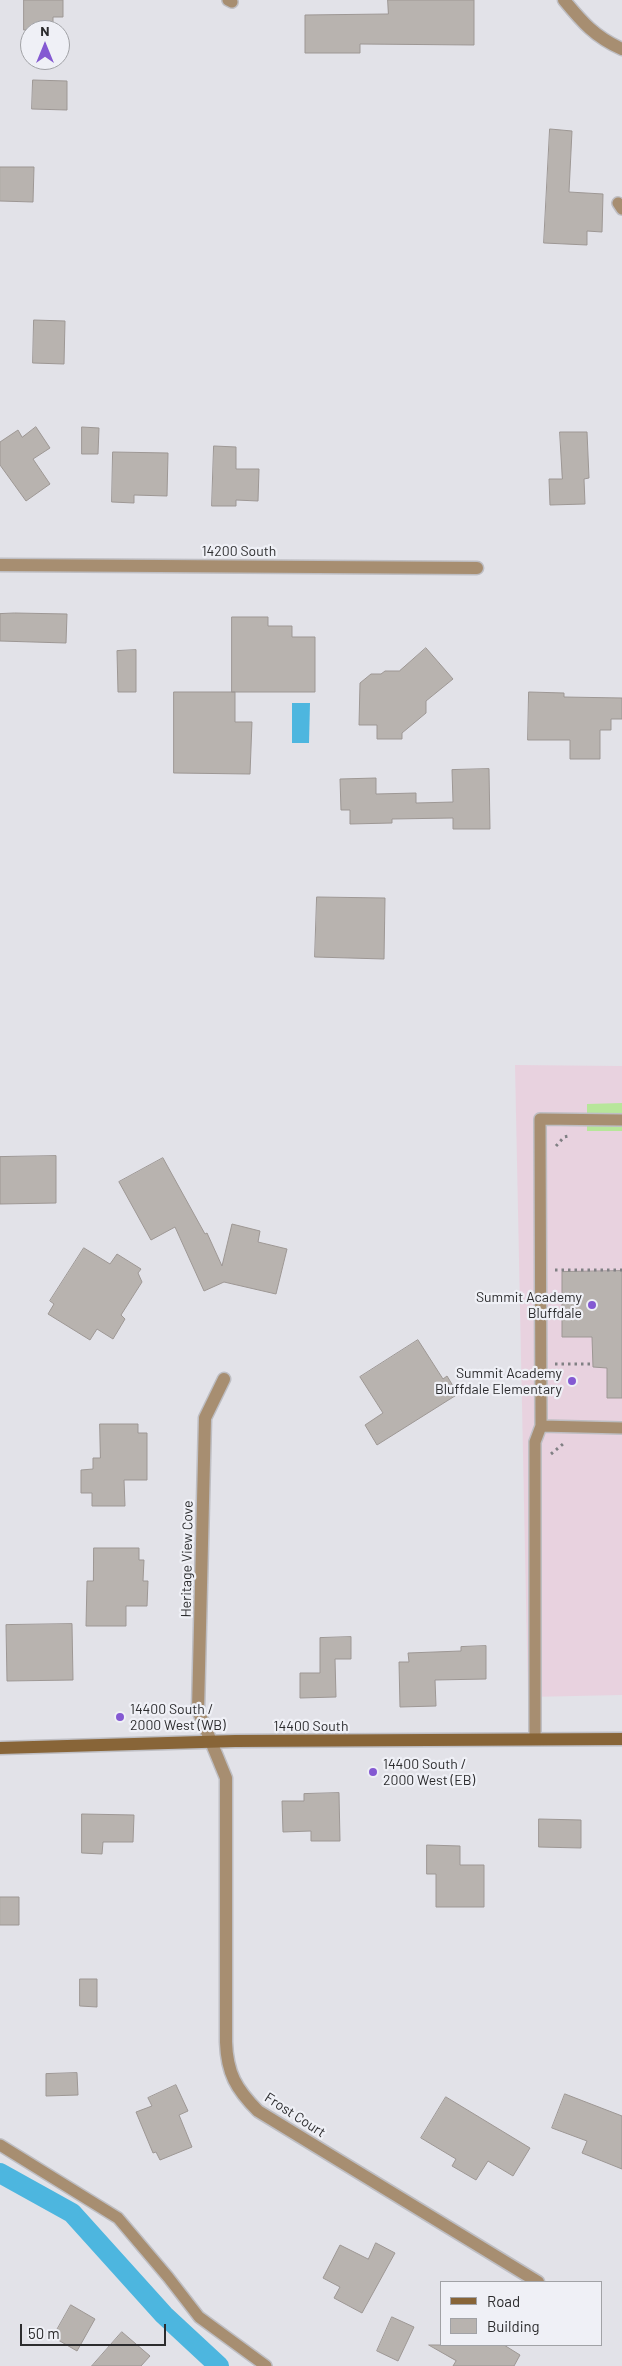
<!DOCTYPE html>
<style>
body{margin:0}
#map{position:relative;width:622px;height:2366px;overflow:hidden;background:#e2e2e8;font-family:Barlow,sans-serif}
canvas{display:block}
.legend{position:absolute;left:440px;top:2281px;width:162px;height:65px;box-sizing:border-box;background:#eff0f6;border:1px solid #a1a2a6;margin:0;padding:6px 9px;list-style:none;font-size:15px;color:#2c2c2e}
.legend li{display:flex;align-items:center;gap:10px;height:25px}
.legend b{width:25px;border:1px solid #a1a2a6}
.north{position:absolute;left:20px;top:20px;width:50px;height:50px;box-sizing:border-box;background:#eff0f6;border:1px solid #a1a2a6;border-radius:50%;rotate:0deg;font-size:14px;font-weight:700;line-height:20px;text-align:center;color:#2c2c2e}
.north::after{content:'';display:block;margin:auto;width:18px;height:22px;background:#8459d2;clip-path:polygon(50% 0,100% 100%,50% 72%,0 100%)}
.scale{position:absolute;left:20px;top:2324px;width:146px;height:22px;box-sizing:border-box;border:2px solid #2c2c2e;border-top:0;padding-left:6px;font-size:15px;line-height:18px;white-space:nowrap;color:#2c2c2e;-webkit-text-stroke:4px #eff0f6;paint-order:stroke}
</style>
<div id="map">
<canvas width="622" height="2366"></canvas>
<ul class="legend">
<li><b style="height:6px;background:#886538"></b>Road</li>
<li><b style="height:14px;background:#b8b3af"></b>Building</li>
</ul>
<div class="north">N</div>
<div class="scale">50 m</div>
</div>
<script>
const c = document.querySelector('canvas').getContext('2d');
c.lineJoin = 'round';
function paint(path, color) {
  c.fillStyle = color;
  c.fill(path, 'evenodd');
}
function trace(path, color, width, dash) {
  c.strokeStyle = color;
  c.lineWidth = width;
  c.lineCap = dash ? 'butt' : 'round';
  c.setLineDash(dash || []);
  c.stroke(path);
}
function write(font, color, halo, rows, align = 'center') {
  c.font = font + ' Barlow,sans-serif';
  c.lineWidth = 4.5;
  c.setLineDash([]);
  c.textBaseline = 'middle';
  c.strokeStyle = halo;
  c.fillStyle = color;
  for (const [text, x, y, turn = 0] of rows) {
    c.save();
    c.translate(x, y);
    c.rotate((+turn || 0) * Math.PI / 180);
    c.textAlign = isNaN(turn) ? turn : align;
    if (halo) c.strokeText(text, 0, 0);
    c.fillText(text, 0, 0);
    c.restore();
  }
}
const education = new Path2D(`
 M515 1065 622 1066V1695L528 1697Z`);
const green = new Path2D(`
 M622 1103V1131H587V1104Z`);
const water = new Path2D(`
 M292 703H310L309 743H292Z`);
const canal = new Path2D(`
 M0 2173 72 2213 164 2315 219 2366`);
const building = new Path2D(`
 M24 0H63V17H53V30H24Z
 M388 0H474V45L360 44V53H305V15L388 14Z
 M33 80 67 81V110L32 109Z
 M550 129 572 131 569 192 603 194 602 232 587 231V245L544 243Z
 M0 167H34L33 202 0 201Z
 M34 320 65 321 64 364 33 363Z
 M36 427 50 448 33 459 50 484 26 501 0 465V442L18 430 22 437Z
 M82 427 99 428 98 454H82Z
 M560 432H587L589 478 584 479 585 504 550 505 549 479H562Z
 M214 446 236 447V469H259L258 501 236 500V506H212Z
 M113 452 168 453 167 496 134 495V503L112 502Z
 M15 613 67 614 66 643 0 641V614Z
 M232 617H268V626H292V637H315V692H232Z
 M426 648 453 679 426 701V713L402 733V739H377V725H359L360 683 371 674H381L385 671H399Z
 M136 650V692H118L117 651Z
 M174 692H235V722H252L250 774 174 773Z
 M529 692 564 693V697L622 698V719H611V730H600V759H570V740H528Z
 M489 769 490 829H453V818L392 819V823L350 824V810H341L340 779 376 778V794L416 793V803L453 802 452 770Z
 M317 897 385 898 384 959 315 957Z
 M56 1156V1203L0 1204V1157Z
 M163 1158 205 1234 207 1233 222 1266 232 1224 260 1231 258 1242 287 1249 276 1294 224 1282 204 1291 175 1227 151 1240 119 1182Z
 M84 1248 110 1264 117 1254 141 1269 138 1273 142 1282 121 1315 125 1319 113 1339 97 1329 90 1340 48 1314 54 1304 50 1301Z
 M622 1271V1398H607V1368L593 1367 592 1337H562V1272Z
 M418 1340 443 1379 447 1376 458 1394 377 1445 365 1425 383 1413 360 1377Z
 M100 1424H138V1433H147V1480H124L125 1506H92V1493H81V1470L93 1469V1458H100Z
 M94 1548H139V1560H144L143 1581H148L147 1606H126V1626H86L87 1581H93Z
 M72 1624 73 1680 7 1681 6 1625Z
 M351 1637V1659H335L336 1697 300 1698V1673H320V1638Z
 M486 1646V1679L435 1680 436 1706 400 1707 399 1662H409L408 1653 461 1651V1647Z
 M339 1793 340 1841H311V1831L283 1832 282 1801H304V1794Z
 M82 1814 134 1815 133 1842H103L102 1854 82 1853Z
 M539 1819 581 1820V1848L539 1847Z
 M427 1845 460 1846V1865H484V1907H436V1874H427Z
 M0 1897H19V1925H0Z
 M80 1979H97V2007L80 2006Z
 M77 2073 78 2095 46 2096V2074Z
 M176 2085 188 2111 179 2115 192 2147 160 2160 156 2152 153 2153 136 2112 152 2106 148 2098Z
 M565 2094 622 2116V2169L582 2153 587 2141 552 2128Z
 M446 2097 530 2148 513 2176 488 2161 476 2180 452 2166 456 2159 421 2138Z
 M376 2243 395 2253 362 2313 334 2298 340 2287 323 2278 340 2245 368 2259Z
 M71 2305 95 2319 77 2351 53 2337Z
 M392 2317 414 2327 398 2361 377 2351Z
 M122 2332 150 2356 141 2366H92Z
 M429 2345H504L520 2355 514 2366H453L456 2361Z`);
const path = new Path2D(`
 M556 1146 564 1137 569 1136
 M555 1270H622
 M555 1364H590
 M551 1454 563 1444`);
const service = new Path2D(`
 M228 0 232 2
 M618 203 622 209
 M541 1426 622 1428
 M535 1739V1442L541 1426 540 1119 622 1120
 M0 2145 118 2218 168 2277 199 2317 266 2366`);
const minor = new Path2D(`
 M564 0C582 22 595 37 622 49
 M0 565 477 568
 M224 1379 205 1418 198 1710 226 1778V2042C227 2073 236 2089 258 2111L538 2282`);
const secondary = new Path2D(`
 M0 1748 235 1741 622 1739`);
const markers = [
 [592,1305,5,"#8459d2"],
 [572,1381,5,"#8459d2"],
 [120,1717,5,"#8459d2"],
 [373,1772,5,"#8459d2"]
];
const streetNames = [
 ["14200 South",239,551],
 ["Heritage View Cove",187,1559,-89],
 ["14400 South",311,1726],
 ["Frost Court",295,2115,33]
];
const poiNames = [
 ["Summit Academy",582,1297],
 ["Bluffdale",582,1313],
 ["Summit Academy",562,1373],
 ["Bluffdale Elementary",562,1389],
 ["14400 South /",130,1709,"left"],
 ["2000 West (WB)",130,1725,"left"],
 ["14400 South /",383,1764,"left"],
 ["2000 West (EB)",383,1780,"left"]
];
paint(education, '#e8d2df');
paint(green, '#b7e69a');
paint(water, '#4db6df');
trace(canal, '#4db6df', 20);
paint(building, '#b8b3af');
trace(building, '#9d9794', 1);
trace(service, '#bebec3', 14);
trace(minor, '#bebec3', 15);
trace(secondary, '#bebec3', 15);
trace(path, '#808084', 3, [2.5, 4]);
trace(service, '#a78e71', 11);
trace(minor, '#a78e71', 12);
trace(secondary, '#886538', 12);
for (const [x, y, r, color] of markers) {
  const dot = new Path2D();
  dot.arc(x, y, r, 0, 2 * Math.PI);
  c.fillStyle = color;
  c.fill(dot);
  trace(dot, '#eff0f6', 2);
}
write('14px', '#2c2c2e', '#eff0f6', streetNames);
write('14px', '#2c2c2e', '#eff0f6', poiNames, 'right');
</script>
